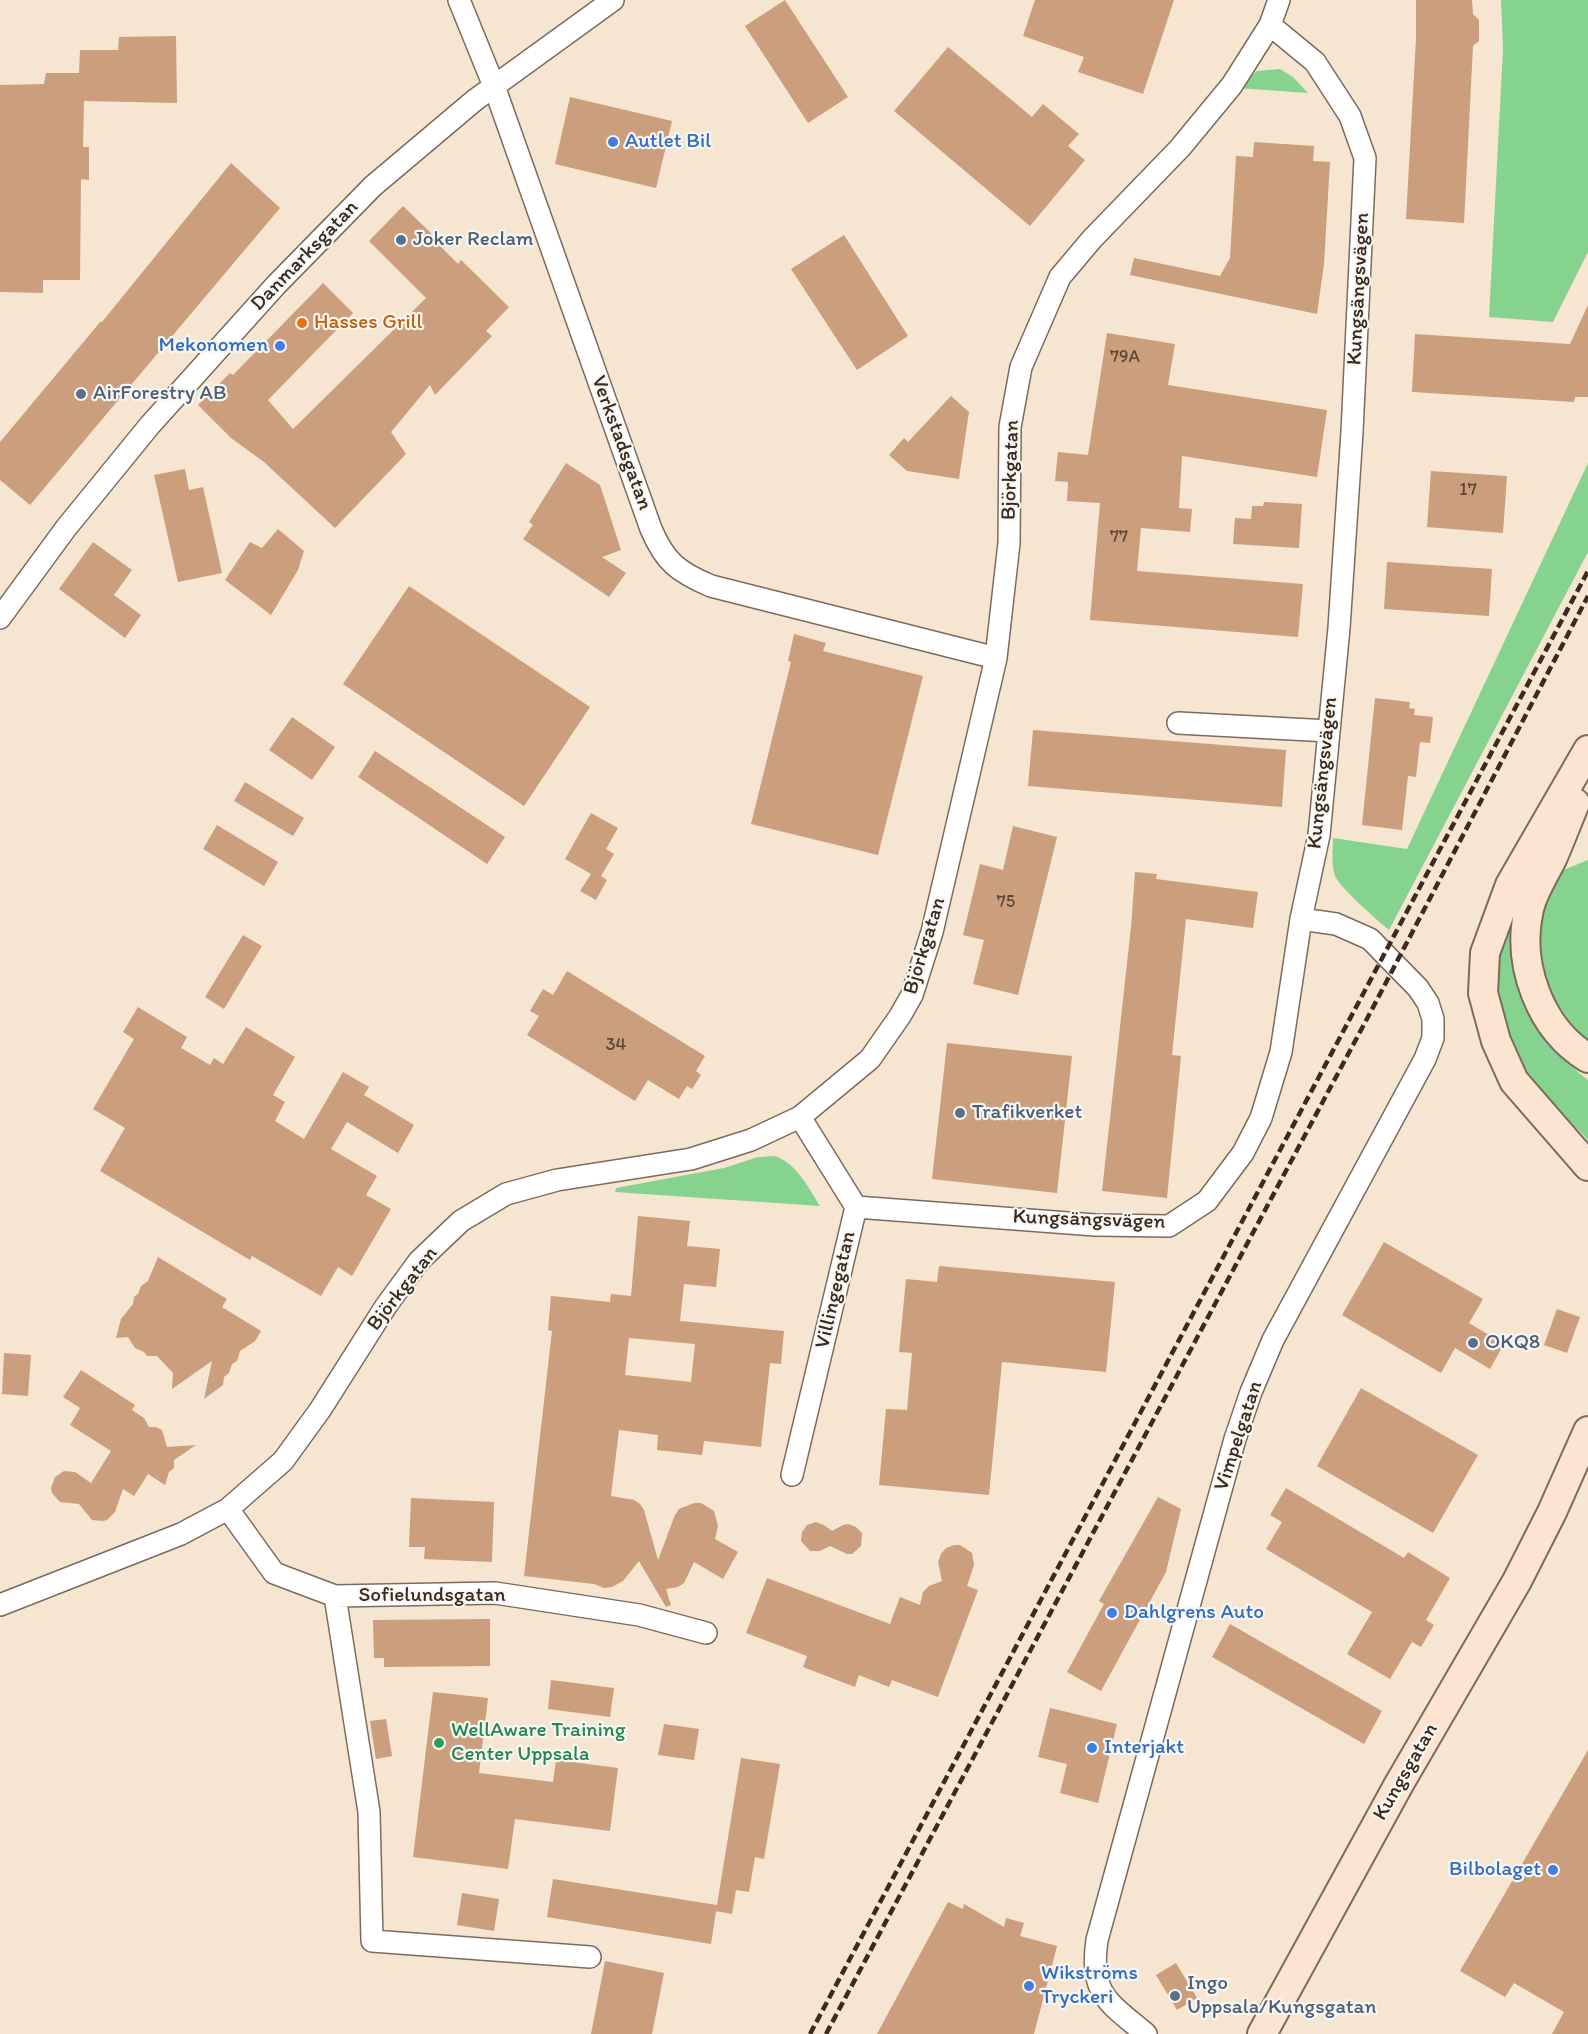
<!DOCTYPE html>
<meta charset="utf-8">
<style>
body{margin:0}
canvas{display:block;background:#f5e5d1}
</style>
<canvas width="1588" height="2034"></canvas>
<script>
const c = document.querySelector('canvas').getContext('2d');
c.lineJoin = 'round';
function paint(path, color) {
  c.fillStyle = color;
  c.fill(path, 'evenodd');
}
function trace(path, color, width, dash) {
  c.strokeStyle = color;
  c.lineWidth = width;
  c.lineCap = dash ? 'butt' : 'round';
  c.setLineDash(dash || []);
  c.stroke(path);
}
function write(font, color, halo, rows, align = 'center') {
  c.font = font + ' Itim,sans-serif';
  c.lineWidth = 4.5;
  c.setLineDash([]);
  c.textBaseline = 'middle';
  c.strokeStyle = halo;
  c.fillStyle = color;
  for (const [text, x, y, turn = 0] of rows) {
    c.save();
    c.translate(x, y);
    c.rotate((+turn || 0) * Math.PI / 180);
    c.textAlign = isNaN(turn) ? turn : align;
    if (halo) c.strokeText(text, 0, 0);
    c.fillText(text, 0, 0);
    c.restore();
  }
}
const green = new Path2D(`
 M1501 0H1588V252L1553 322 1489 317 1503 49Z
 M1280 69 1293 77 1308 93 1237 88 1257 71Z
 M1588 463V552L1389 930C1376 919 1342 890 1335 876 1331 865 1333 849 1333 838L1407 849Z
 M1588 860V1040C1559 1015 1537 973 1536 934 1536 919 1547 891 1551 875Z
 M1510 903 1524 906 1555 1047 1579 1073 1588 1080V1140L1521 1072 1495 1008 1499 942Z
 M775 1156C797 1164 808 1187 820 1206L615 1192 616 1188 724 1168 758 1157Z`);
const building = new Path2D(`
 M785 0 848 97 808 123 745 26Z
 M1035 0H1174L1143 94 1078 72 1084 57 1023 36Z
 M1416 0H1472L1473 14 1479 20V41L1473 46 1464 223 1406 219 1416 38Z
 M176 36 177 103 84 101 83 147H89V180L81 179 80 280H43V293L0 292V85L44 84 46 73H79L80 50H118L119 37Z
 M948 47 1032 117 1043 104 1079 134 1068 146 1085 160 1030 226 894 111Z
 M570 97 672 121 656 188 555 164Z
 M1254 142 1314 146 1313 161 1330 162 1324 264 1317 314 1130 275 1134 258 1220 276 1230 258 1236 156 1253 157Z
 M231 163 280 208 30 505 0 480V442L101 321 102 322Z
 M403 206 438 240 436 242 458 264 461 260 509 307 486 331 492 336 435 395 430 385 391 432 406 454 335 528 264 462 231 438 198 405 230 373 233 375 323 283 353 313 268 400 293 429 426 298 369 241Z
 M844 235 908 336 857 370 791 269Z
 M1588 305V397H1575L1574 402 1412 392 1415 334 1570 344Z
 M1107 333 1175 344 1168 385 1327 410 1317 477 1182 456 1179 508 1192 509 1190 532 1141 528 1137 571 1303 584 1298 637 1090 620 1100 503 1067 501 1068 482 1055 481 1058 452 1088 455Z
 M951 396 969 412 959 479 907 471 889 455 904 438 908 442Z
 M566 463 600 485 621 550 602 557 626 573 609 597 523 539 533 525 529 522Z
 M185 469 189 490 203 487 222 573 178 582 154 475Z
 M1431 471 1507 476 1503 533 1427 527Z
 M1264 502 1302 504 1299 548 1233 544 1235 518 1251 519 1252 506H1263Z
 M278 529 304 551 298 570 271 615 225 580 250 542 262 548Z
 M93 542 132 570 114 595 141 615 125 638 59 589Z
 M1387 562 1492 569 1489 616 1384 609Z
 M409 586 590 707 524 806 343 684Z
 M794 634 826 643 823 651 923 676 878 855 751 824 791 662 788 661Z
 M1375 698 1410 702 1409 708 1415 709 1414 715 1433 717 1430 743 1420 742 1416 777 1408 776 1402 830 1362 825Z
 M292 717 335 747 312 780 269 750Z
 M1033 730 1286 750 1282 807 1028 786Z
 M375 751 505 837 487 864 358 777Z
 M245 782 304 818 293 836 234 801Z
 M591 813 618 828 606 849 614 854 601 876 607 880 596 900 580 891 591 874 565 859Z
 M217 825 278 862 264 886 203 849Z
 M1013 826 1057 837 1018 995 973 984 984 940 963 935 980 864 1003 870Z
 M1135 872 1157 874 1156 879 1258 892 1253 928 1186 919 1172 1055 1181 1056 1167 1198 1102 1191 1131 927Z
 M243 935 262 946 224 1009 205 997Z
 M567 971 705 1056 696 1071 701 1075 692 1089 687 1086 679 1099 648 1080 635 1101 527 1035 539 1016 530 1011 543 989 553 995Z
 M138 1007 187 1037 181 1048 210 1065 214 1058 223 1064 246 1027 295 1057 273 1095 285 1102 275 1121 304 1139 343 1072 369 1087 364 1095 414 1125 398 1153 347 1122 331 1149 377 1176 366 1195 391 1209 352 1276 338 1267 321 1296 252 1256 250 1260 100 1171 125 1128 93 1109 134 1039 123 1032Z
 M947 1043 1072 1056 1057 1193 932 1179Z
 M638 1216 690 1221 687 1246 720 1249 716 1287 684 1284 680 1321 784 1331 781 1364 770 1363 761 1447 704 1441 702 1455 657 1450 658 1435 619 1430 611 1496 634 1500 640 1504 644 1510 658 1560 675 1515 679 1509 694 1503H701L714 1511 718 1526 715 1539 738 1552 723 1579 694 1562 684 1583 678 1587 666 1589 671 1605 666 1607 639 1561 623 1581 612 1587 604 1588 594 1584 524 1576 552 1331 548 1330 551 1296 610 1302 611 1294 631 1296ZM629 1338 695 1344 691 1382 625 1375Z
 M1384 1242 1483 1299 1469 1323 1504 1344 1490 1369 1455 1348 1441 1373 1342 1315Z
 M158 1257 227 1299 222 1307 261 1331 255 1341 240 1351 237 1361 232 1364 229 1373 224 1377 223 1385 204 1399 212 1361 172 1389 173 1373 157 1356H147L144 1352 135 1348 128 1337 116 1338 121 1319 133 1304 134 1297 138 1294 141 1286 148 1281Z
 M939 1266 1115 1282 1106 1372 1002 1362 989 1495 879 1485 886 1409 907 1410 912 1353 899 1352 906 1279 937 1282Z
 M1557 1309 1580 1317 1567 1353 1544 1345Z
 M4 1353 31 1355 28 1396 2 1394Z
 M81 1370 135 1405 132 1410 144 1418 149 1427H156L162 1430 167 1447 196 1445 174 1460V1468L169 1472 165 1485 148 1474 134 1496 123 1489 115 1512 107 1520 102 1521 92 1520 79 1504 60 1502 52 1493 51 1488 55 1477 64 1471 75 1472 91 1483 111 1451 70 1425 80 1408 63 1397Z
 M1361 1388 1478 1455 1433 1533 1317 1466Z
 M1286 1488 1404 1558 1408 1552 1450 1578 1426 1620 1434 1625 1421 1647 1412 1642 1390 1679 1347 1654 1372 1612 1266 1549 1282 1522 1270 1515Z
 M1158 1497 1181 1509 1166 1572 1101 1691 1067 1672 1104 1604 1099 1601Z
 M411 1498 494 1502 492 1562 424 1559 425 1547H409Z
 M816 1522 824 1525 832 1531 843 1525 848 1524 856 1527 862 1533 861 1546 852 1554H847L830 1546 820 1551H810L801 1541 802 1532 807 1525Z
 M954 1545H960L972 1553 974 1565 967 1586 978 1590 938 1697 892 1680 889 1687 859 1675 855 1687 803 1667 807 1656 746 1633 767 1578 890 1624 900 1597 920 1605 923 1592 929 1586 942 1581 938 1562 941 1554 946 1548Z
 M490 1619V1666L384 1667V1658H374L373 1620Z
 M1230 1624 1382 1711 1364 1744 1212 1657Z
 M551 1680 614 1688 610 1717 548 1709Z
 M433 1692 488 1698 479 1773 553 1782 556 1760 618 1768 610 1831 515 1819 508 1869 413 1857Z
 M1050 1708 1117 1724 1098 1803 1060 1793 1067 1764 1038 1757Z
 M386 1719 392 1756 376 1759 370 1721Z
 M664 1724 699 1729 694 1760 658 1755Z
 M1588 1750V2034H1552L1564 2012 1514 1983 1505 1997 1460 1971Z
 M741 1758 780 1764 764 1859 755 1857 749 1892 736 1890 732 1914 716 1911Z
 M553 1879 717 1905 711 1944 547 1917Z
 M462 1893 499 1899 494 1931 457 1925Z
 M948 1902 963 1909 964 1904 1004 1927 1006 1918 1024 1923 1020 1936 1057 1946 1034 2034H877Z
 M605 1961 664 1973 652 2034H591Z
 M1176 1963 1197 1998 1177 2010 1156 1975Z`);
const minor = new Path2D(`
 M459 0 494 86 651 529C665 562 678 572 711 586L996 658
 M0 618 66 528 150 425 276 285 373 186 475 100 613 0
 M1178 723 1329 731
 M856 1207 1095 1225 1169 1226 1207 1201 1243 1153 1261 1118 1281 1052 1301 919 1319 835 1339 628 1352 432 1365 158 1350 116 1315 62 1270 25
 M792 1475 856 1207 800 1117
 M228 1509 274 1573 335 1596 495 1593 639 1615 706 1633
 M335 1596 369 1812 372 1941 590 1957
 M0 1605 181 1534 228 1509 283 1461 320 1410 386 1306 419 1261 461 1221 506 1194 557 1180 691 1159 751 1140 800 1117 870 1059 900 1016 912 995 932 932 996 658 1009 543 1010 427 1021 367 1060 277 1092 239 1180 148 1232 85 1270 25 1279 0
 M1146 2034C1108 2002 1089 1994 1097 1940L1235 1439 1251 1392 1273 1340 1425 1059 1433 1038V1019L1428 1003 1418 988 1370 939 1336 924 1301 919`);
const secondary = new Path2D(`
 M1588 750 1510 885 1485 953 1483 993 1496 1041 1514 1081 1588 1166
 M1575 803C1567 822 1560 841 1552 859 1544 875 1533 892 1529 909 1516 964 1540 1029 1588 1058
 M1262 2034 1399 1784 1517 1581 1552 1512 1588 1431`);
const rail = new Path2D(`
 M810 2034 1588 571
 M826 2034 1369 1015 1588 596`);
const markers = [
 [613,142,6,"#3f7fe0"],
 [401,240,6,"#5c6f8a"],
 [302,323,6,"#e8710a"],
 [280,346,6,"#3f7fe0"],
 [81,394,6,"#5c6f8a"],
 [960,1113,6,"#5c6f8a"],
 [1473,1343,6,"#5c6f8a"],
 [1112,1613,6,"#3f7fe0"],
 [439,1743,6,"#2e9e5b"],
 [1092,1748,6,"#3f7fe0"],
 [1553,1870,6,"#3f7fe0"],
 [1029,1986,6,"#3f7fe0"],
 [1175,1996,6,"#5c6f8a"]
];
const numberNames = [
 ["79A",1125,357],
 ["17",1468,490],
 ["77",1119,537],
 ["75",1006,902],
 ["34",616,1045]
];
const shopNames = [
 ["Autlet Bil",625,142],
 ["Mekonomen",268,346,"right"],
 ["Dahlgrens Auto",1124,1613],
 ["Interjakt",1104,1748],
 ["Bilbolaget",1541,1870,"right"],
 ["Wikströms",1041,1974],
 ["Tryckeri",1041,1998]
];
const serviceNames = [
 ["Joker Reclam",413,240],
 ["AirForestry AB",93,394],
 ["Trafikverket",972,1113],
 ["OKQ8",1485,1343],
 ["Ingo",1187,1984],
 ["Uppsala/Kungsgatan",1187,2008]
];
const streetNames = [
 ["Danmarksgatan",305,256,-46],
 ["Kungsängsvägen",1359,289,-87],
 ["Verkstadsgatan",621,443,70],
 ["Björkgatan",1011,470,-88],
 ["Kungsängsvägen",1323,773,-84],
 ["Björkgatan",925,946,-73],
 ["Kungsängsvägen",1089,1220,2],
 ["Björkgatan",403,1289,-52],
 ["Villingegatan",836,1290,-77],
 ["Vimpelgatan",1239,1436,-72],
 ["Sofielundsgatan",432,1596],
 ["Kungsgatan",1406,1772,-60]
];
const foodNames = [
 ["Hasses Grill",314,323]
];
const leisureNames = [
 ["WellAware Training",451,1731],
 ["Center Uppsala",451,1755]
];
paint(green, '#86d390');
paint(building, '#cb9e7e');
trace(minor, '#7c6b5d', 24);
trace(secondary, '#7c6b5d', 32);
trace(minor, '#fff', 21);
trace(secondary, '#fde4d1', 28);
trace(rail, '#3b2a1e', 4.5, [9, 4.5]);
for (const [x, y, r, color] of markers) {
  const dot = new Path2D();
  dot.arc(x, y, r, 0, 2 * Math.PI);
  c.fillStyle = color;
  c.fill(dot);
  trace(dot, '#f6f6f2', 2);
}
write('18px', '#5f4736', null, numberNames);
write('21px', '#366cbe', '#f6f6f2', shopNames, 'left');
write('21px', '#4e5e75', '#f6f6f2', serviceNames, 'left');
write('21px', '#3b2a1e', '#f6f6f2', streetNames);
write('21px', '#c56008', '#f6f6f2', foodNames, 'left');
write('21px', '#27864d', '#f6f6f2', leisureNames, 'left');
</script>
